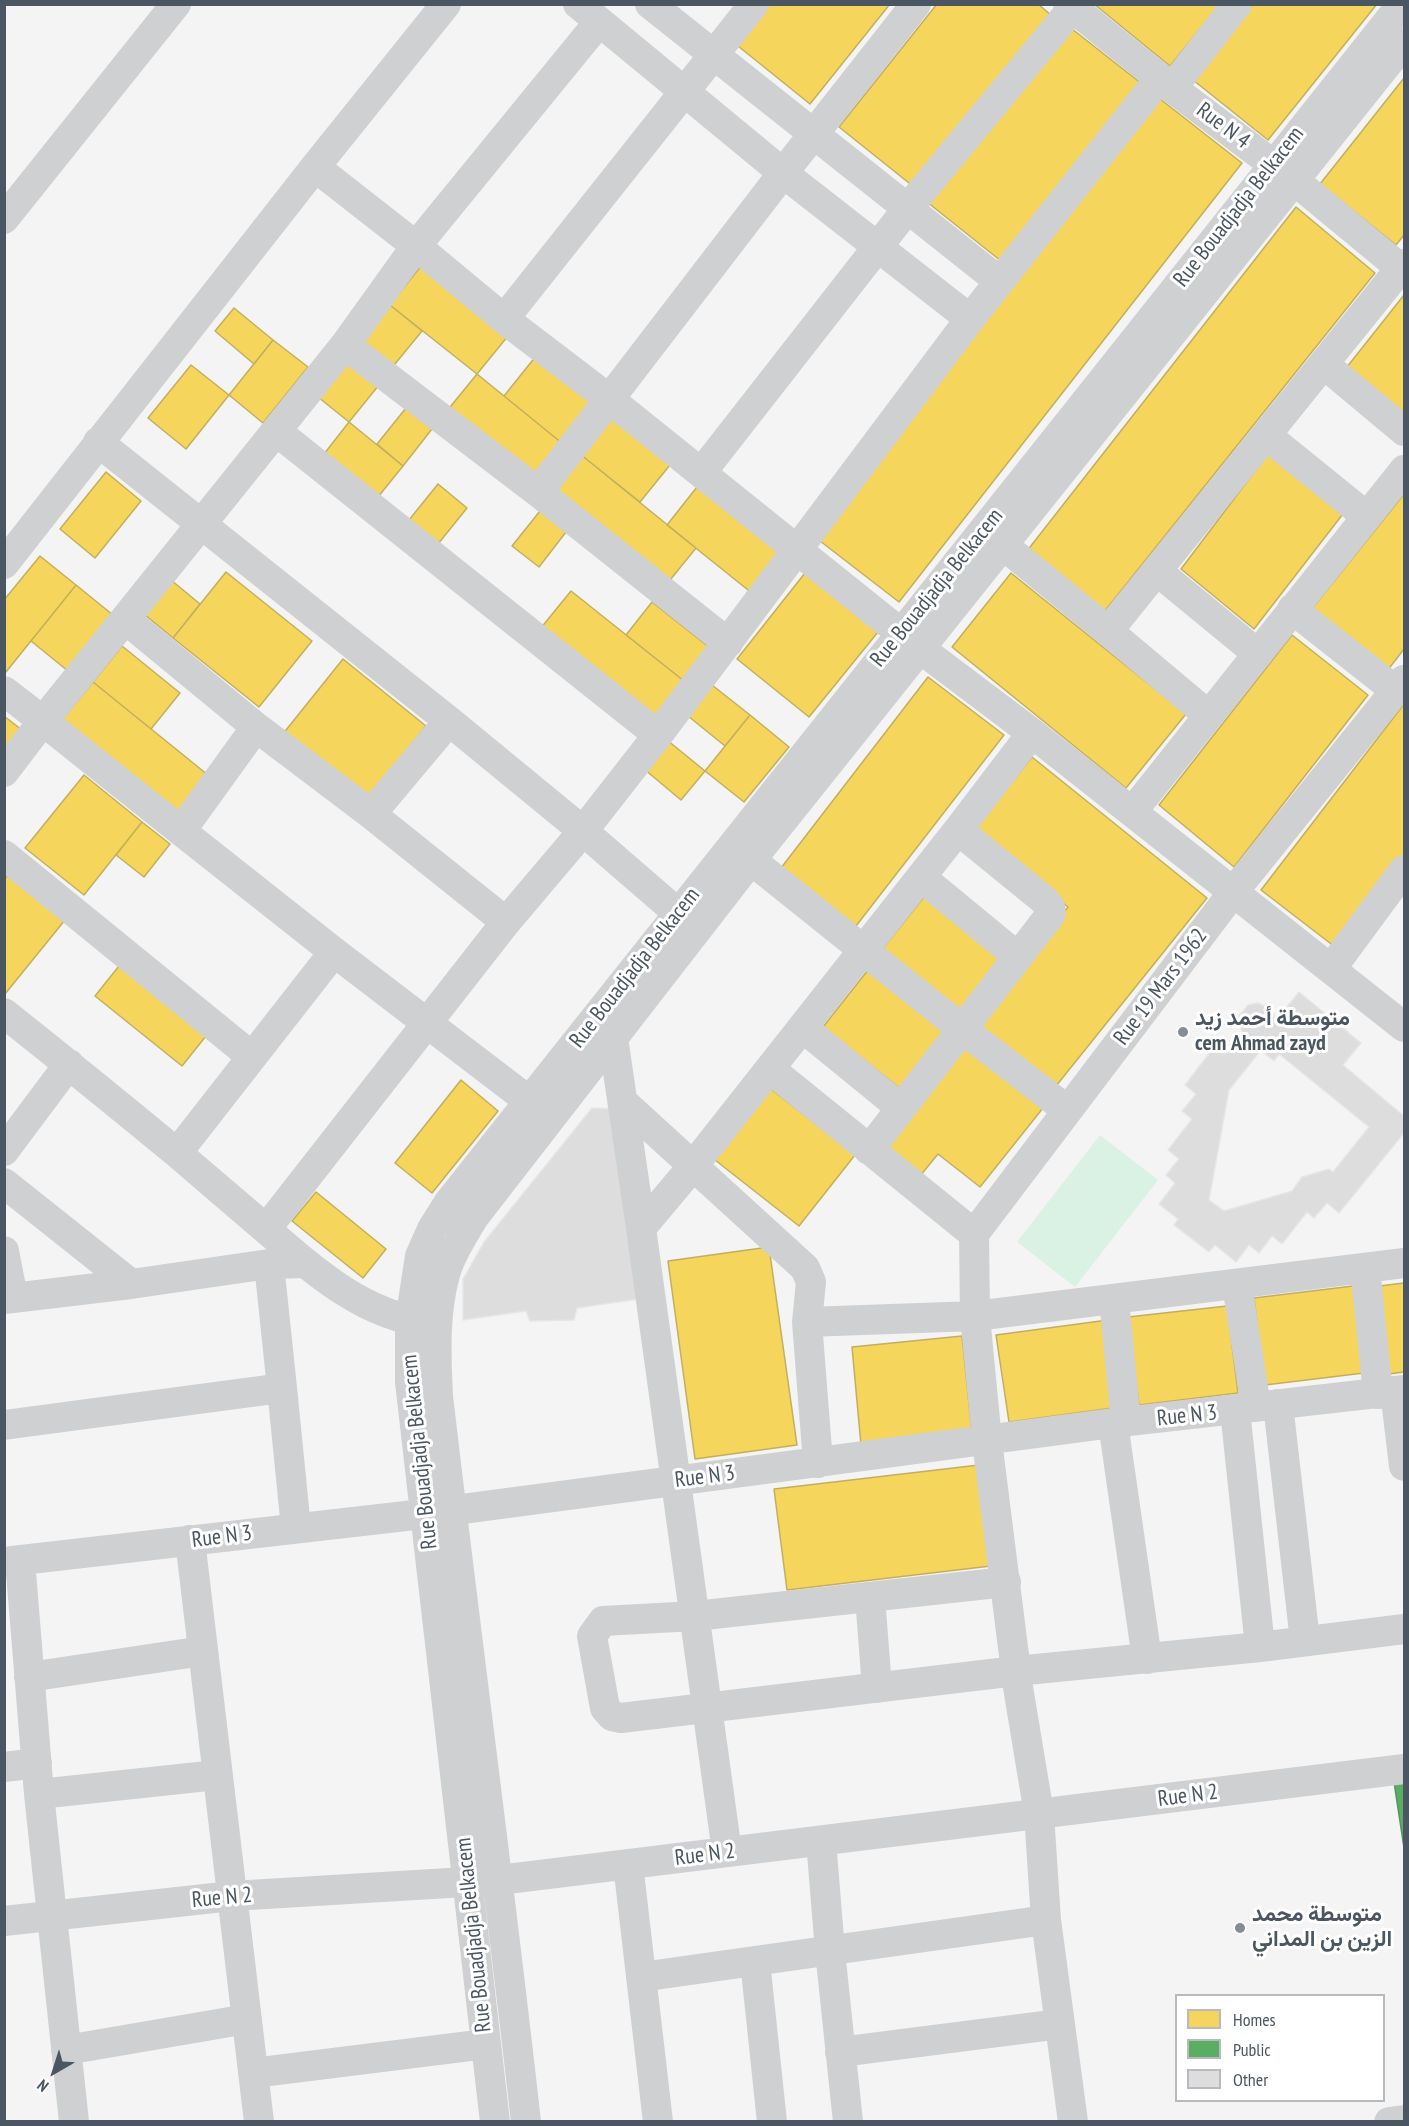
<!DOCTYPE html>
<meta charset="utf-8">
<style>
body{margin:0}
#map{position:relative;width:1409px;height:2126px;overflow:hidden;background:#f4f4f4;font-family:"PT Sans Narrow",sans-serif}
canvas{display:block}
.frame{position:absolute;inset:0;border:6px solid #4a5661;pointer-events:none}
.legend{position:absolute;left:1175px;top:1994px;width:210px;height:108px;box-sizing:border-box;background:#fff;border:2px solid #b7bbc0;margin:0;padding:8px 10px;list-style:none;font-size:18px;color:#4a5661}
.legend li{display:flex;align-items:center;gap:12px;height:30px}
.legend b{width:30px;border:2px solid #b7bbc0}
.north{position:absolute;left:24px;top:2042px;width:60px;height:60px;-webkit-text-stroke:4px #fff;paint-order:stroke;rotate:219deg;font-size:16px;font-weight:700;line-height:24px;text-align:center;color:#4a5661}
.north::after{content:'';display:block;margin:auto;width:21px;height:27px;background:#4a5661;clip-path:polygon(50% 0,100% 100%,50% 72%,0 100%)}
</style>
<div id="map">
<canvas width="1409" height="2126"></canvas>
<div class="frame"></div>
<ul class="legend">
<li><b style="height:16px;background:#f6d55c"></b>Homes</li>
<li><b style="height:16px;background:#5aae61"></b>Public</li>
<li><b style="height:16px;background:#ddddde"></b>Other</li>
</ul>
<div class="north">N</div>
</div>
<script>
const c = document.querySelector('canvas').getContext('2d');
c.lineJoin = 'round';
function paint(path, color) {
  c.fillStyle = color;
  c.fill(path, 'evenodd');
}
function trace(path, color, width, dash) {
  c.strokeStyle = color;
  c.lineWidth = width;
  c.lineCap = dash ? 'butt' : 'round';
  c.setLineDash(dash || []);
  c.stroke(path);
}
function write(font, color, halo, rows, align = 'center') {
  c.font = font + ' "PT Sans Narrow",Vazirmatn,sans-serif';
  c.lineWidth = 6;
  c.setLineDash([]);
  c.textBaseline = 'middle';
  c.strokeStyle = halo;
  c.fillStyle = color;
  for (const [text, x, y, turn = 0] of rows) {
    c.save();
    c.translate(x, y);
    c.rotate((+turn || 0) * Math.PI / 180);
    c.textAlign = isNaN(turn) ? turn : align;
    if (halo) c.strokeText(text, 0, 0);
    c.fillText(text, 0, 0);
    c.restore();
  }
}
const green = new Path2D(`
 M1100 1135 1158 1180 1075 1287 1017 1242Z`);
const homes = new Path2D(`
 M764 4H890L810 104 733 42Z
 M937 4H1038L1051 15 914 187 839 127Z
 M1094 4H1220L1170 66Z
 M1253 4H1377L1268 140 1193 80Z
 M1067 25 1142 84 1001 261 927 202Z
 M1404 78V235L1396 245 1320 184Z
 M1155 95 1242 163 899 602 811 534Z
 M1296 207 1375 273 1100 617 1023 556Z
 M421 266 508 336 477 374 390 305Z
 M1404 295V422L1343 372Z
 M390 305 422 331 390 370 358 345Z
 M234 308 273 340 254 364 215 331Z
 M273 340 308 367 263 423 229 395Z
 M536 356 596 404 563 444 504 396Z
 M348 359 379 385 349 422 318 397Z
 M191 365 229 395 186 449 148 418Z
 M477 374 563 444 533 481 446 412Z
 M406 408 432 429 403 466 377 444Z
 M610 417 670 465 640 502 580 454Z
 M349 422 403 466 378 497 324 454Z
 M1271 450 1346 510 1254 629 1181 569Z
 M580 454 696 548 666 585 550 492Z
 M106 472 141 501 95 558 60 529Z
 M438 484 467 508 438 544 409 520Z
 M697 487 783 556 753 594 667 525Z
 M1404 494V649L1387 671 1311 610Z
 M540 511 566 532 539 567 512 546Z
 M40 556 76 585 6 672 4 671V600Z
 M226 572 312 641 259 707 173 638Z
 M805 573 878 632 809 717 737 659Z
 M1011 573 1186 714 1126 788 952 647Z
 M171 580 200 604 173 638 144 614Z
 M76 585 113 615 68 671 31 641Z
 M571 591 684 681 653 720 540 629Z
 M652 602 710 648 684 681 626 635Z
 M1292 635 1368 695 1234 867 1159 805Z
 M122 646 180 693 151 729 93 682Z
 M343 659 426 726 365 801 282 735Z
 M928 677 1004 735 856 926 781 868Z
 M93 682 208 775 177 814 61 721Z
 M712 685 750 715 725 746 688 716Z
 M1404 704V859L1335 947 1261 890Z
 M750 715 789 747 744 802 705 771Z
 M4 716 22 730 4 751Z
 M667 740 705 771 681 800 644 769Z
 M1032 757 1207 898 1056 1086 975 1022 1068 907 973 831Z
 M84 775 142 822 84 895 25 848Z
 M142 822 170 844 144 877 116 855Z
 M8 875 65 920 5 994 4 880Z
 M924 897 1002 958 959 1013 880 952Z
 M119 966 206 1036 182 1066 95 996Z
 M868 970 947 1032 902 1090 823 1027Z
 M961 1044 1043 1108 980 1187 938 1154 916 1181 877 1150Z
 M461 1080 498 1111 432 1193 395 1163Z
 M771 1089 855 1155 799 1226 715 1160Z
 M316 1192 386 1249 363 1278 292 1221Z
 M769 1247 797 1445 695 1459 668 1261Z
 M1404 1283V1372L1389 1374 1379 1286Z
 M1353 1286 1364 1373 1265 1385 1254 1298Z
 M1227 1306 1238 1393 1139 1405 1128 1317Z
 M1108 1320 1120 1407 1009 1422 996 1335Z
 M962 1336 972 1434 861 1445 852 1347Z
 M979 1465 991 1566 787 1590 774 1489Z`);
const public = new Path2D(`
 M1404 1781V1848L1394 1782Z`);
const building = new Path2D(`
 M1299 992 1361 1043 1343 1065 1404 1116V1133L1339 1213 1327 1203 1314 1218 1307 1212 1282 1244 1272 1236 1259 1253 1249 1245 1236 1262 1215 1245 1209 1252 1174 1225 1178 1219 1159 1204 1175 1183 1166 1175 1179 1159 1168 1150 1192 1119 1182 1111 1196 1094 1185 1085 1211 1051H1221L1225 1054 1242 1032 1238 1017 1248 1005 1258 1003 1270 1009 1277 1019ZM1261 1050 1274 1061 1279 1054 1369 1127 1333 1172 1329 1169 1302 1177 1292 1191 1224 1211 1209 1200 1229 1090Z
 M592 1108 615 1109 639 1299 577 1308 574 1320 530 1321 526 1311 463 1320V1279L484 1242Z`);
const minor = new Path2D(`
 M578 4 783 173 970 319
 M650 4 999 281
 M1068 4 1172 88 1295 181 1404 271
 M1172 88 1237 4
 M315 167 416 246 504 319 609 399 922 650 1032 733 1404 1027
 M4 219 176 4
 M504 319 754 4
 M345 345 538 492 728 643
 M1325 365 1404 431
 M276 431 658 735
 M1267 436 1366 516
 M98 442 449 721 583 831 694 927
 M701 473 908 208 1076 4
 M538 492 783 173 916 4
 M1003 545 1108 631 1404 264
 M4 564 315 167 446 4
 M1157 571 1258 654
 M1292 609 1396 691
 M125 619 345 345 416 246 599 22
 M1108 631 1208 715
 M4 691 43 721 4 772
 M1132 812 1404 470
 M371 814 449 721
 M181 831 43 721 125 619 256 727
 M4 855 251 1056
 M751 860 962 1029 1067 1110
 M922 878 1018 957
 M506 922 371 814 256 727 181 831 334 952 529 1101
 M1331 969 1404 870
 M4 1013C62 1059 120 1106 177 1153 207 1179 237 1204 267 1230 314 1271 364 1316 429 1323
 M803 1028 901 1108
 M613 1038 641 1228 727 1852
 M770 1069 974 1234
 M623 1102 805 1268 811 1282 807 1322 818 1463
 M869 1150 1051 914 1050 907 1044 900 958 830 1032 733
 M4 1151 69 1064
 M177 1153 334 952
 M4 1183 131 1284 269 1264 305 1263
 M641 1228 693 1166 958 830
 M266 1229 506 922 583 831 658 735 970 319 1160 78
 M4 1251 13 1298
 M269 1264 282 1388
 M1365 1268 1378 1394
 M1237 1284 1256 1407
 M4 1299 131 1284
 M1114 1299 1126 1422
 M807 1322 975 1316 1404 1263
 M1395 1391 1404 1466
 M1278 1404 1305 1641
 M1235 1410 1260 1647
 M1113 1423 1147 1659
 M4 1425 282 1388 296 1528
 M190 1540 259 2122
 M20 1560 39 1794 74 2122
 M4 1562 432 1513 1113 1423 1404 1390
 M1006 1582 695 1616 603 1621 592 1636 605 1708 612 1716 621 1718 1016 1671 1260 1647 1404 1629
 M870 1597 877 1688
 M29 1677 203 1651
 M4 1767 37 1763
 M39 1794 217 1775
 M821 1841 830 1951 848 2122
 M628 1864 658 2122
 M4 1921 232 1896 499 1880 1404 1769
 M755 1961 772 2122
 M641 1977 1046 1920
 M66 2050 247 2019
 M840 2052 1060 2024
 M253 2073 486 2044
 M495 2122 410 1382V1321L420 1256 432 1229 449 1202 1402 4
 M526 2122C499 1879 466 1638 438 1396 436 1355 434 1311 446 1271 452 1252 464 1234 474 1217L751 860 1404 43
 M1073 2122 1046 1920 1039 1814 1018 1687 987 1441 975 1316 974 1234 1234 891 1404 680
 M1389 2122 1404 2120`);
const markers = [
 [1183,1032,6,"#868d94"],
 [1240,1928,6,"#868d94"]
];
const streetNames = [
 ["Rue N 4",1223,126,37],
 ["Rue Bouadjadja Belkacem",1239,207,-52],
 ["Rue Bouadjadja Belkacem",937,588,-51],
 ["Rue Bouadjadja Belkacem",635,968,-52],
 ["Rue 19 Mars 1962",1161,987,-53],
 ["Rue N 3",1187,1416,-6],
 ["Rue Bouadjadja Belkacem",420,1452,-96],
 ["Rue N 3",705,1477,-7],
 ["Rue N 3",222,1537,-7],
 ["Rue N 2",1188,1796,-7],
 ["Rue N 2",705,1855,-7],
 ["Rue N 2",222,1898,-5],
 ["Rue Bouadjadja Belkacem",474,1935,-96]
];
const poiNames = [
 ["متوسطة أحمد زيد",1195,1019],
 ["cem Ahmad zayd",1195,1044],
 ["متوسطة محمد",1252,1915],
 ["الزين بن المداني",1252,1940]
];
paint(green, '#d9f2e3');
paint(homes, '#f6d55c');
trace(homes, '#c2af5e', 1.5);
paint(public, '#5aae61');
trace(public, '#559461', 1.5);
paint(building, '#ddddde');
trace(building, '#e5e6e7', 1.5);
trace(minor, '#ced0d2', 30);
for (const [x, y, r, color] of markers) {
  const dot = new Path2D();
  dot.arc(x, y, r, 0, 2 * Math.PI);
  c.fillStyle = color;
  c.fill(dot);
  trace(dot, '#fff', 2);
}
write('22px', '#4a5661', '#fff', streetNames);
write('bold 22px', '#4a5661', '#fff', poiNames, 'left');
</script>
